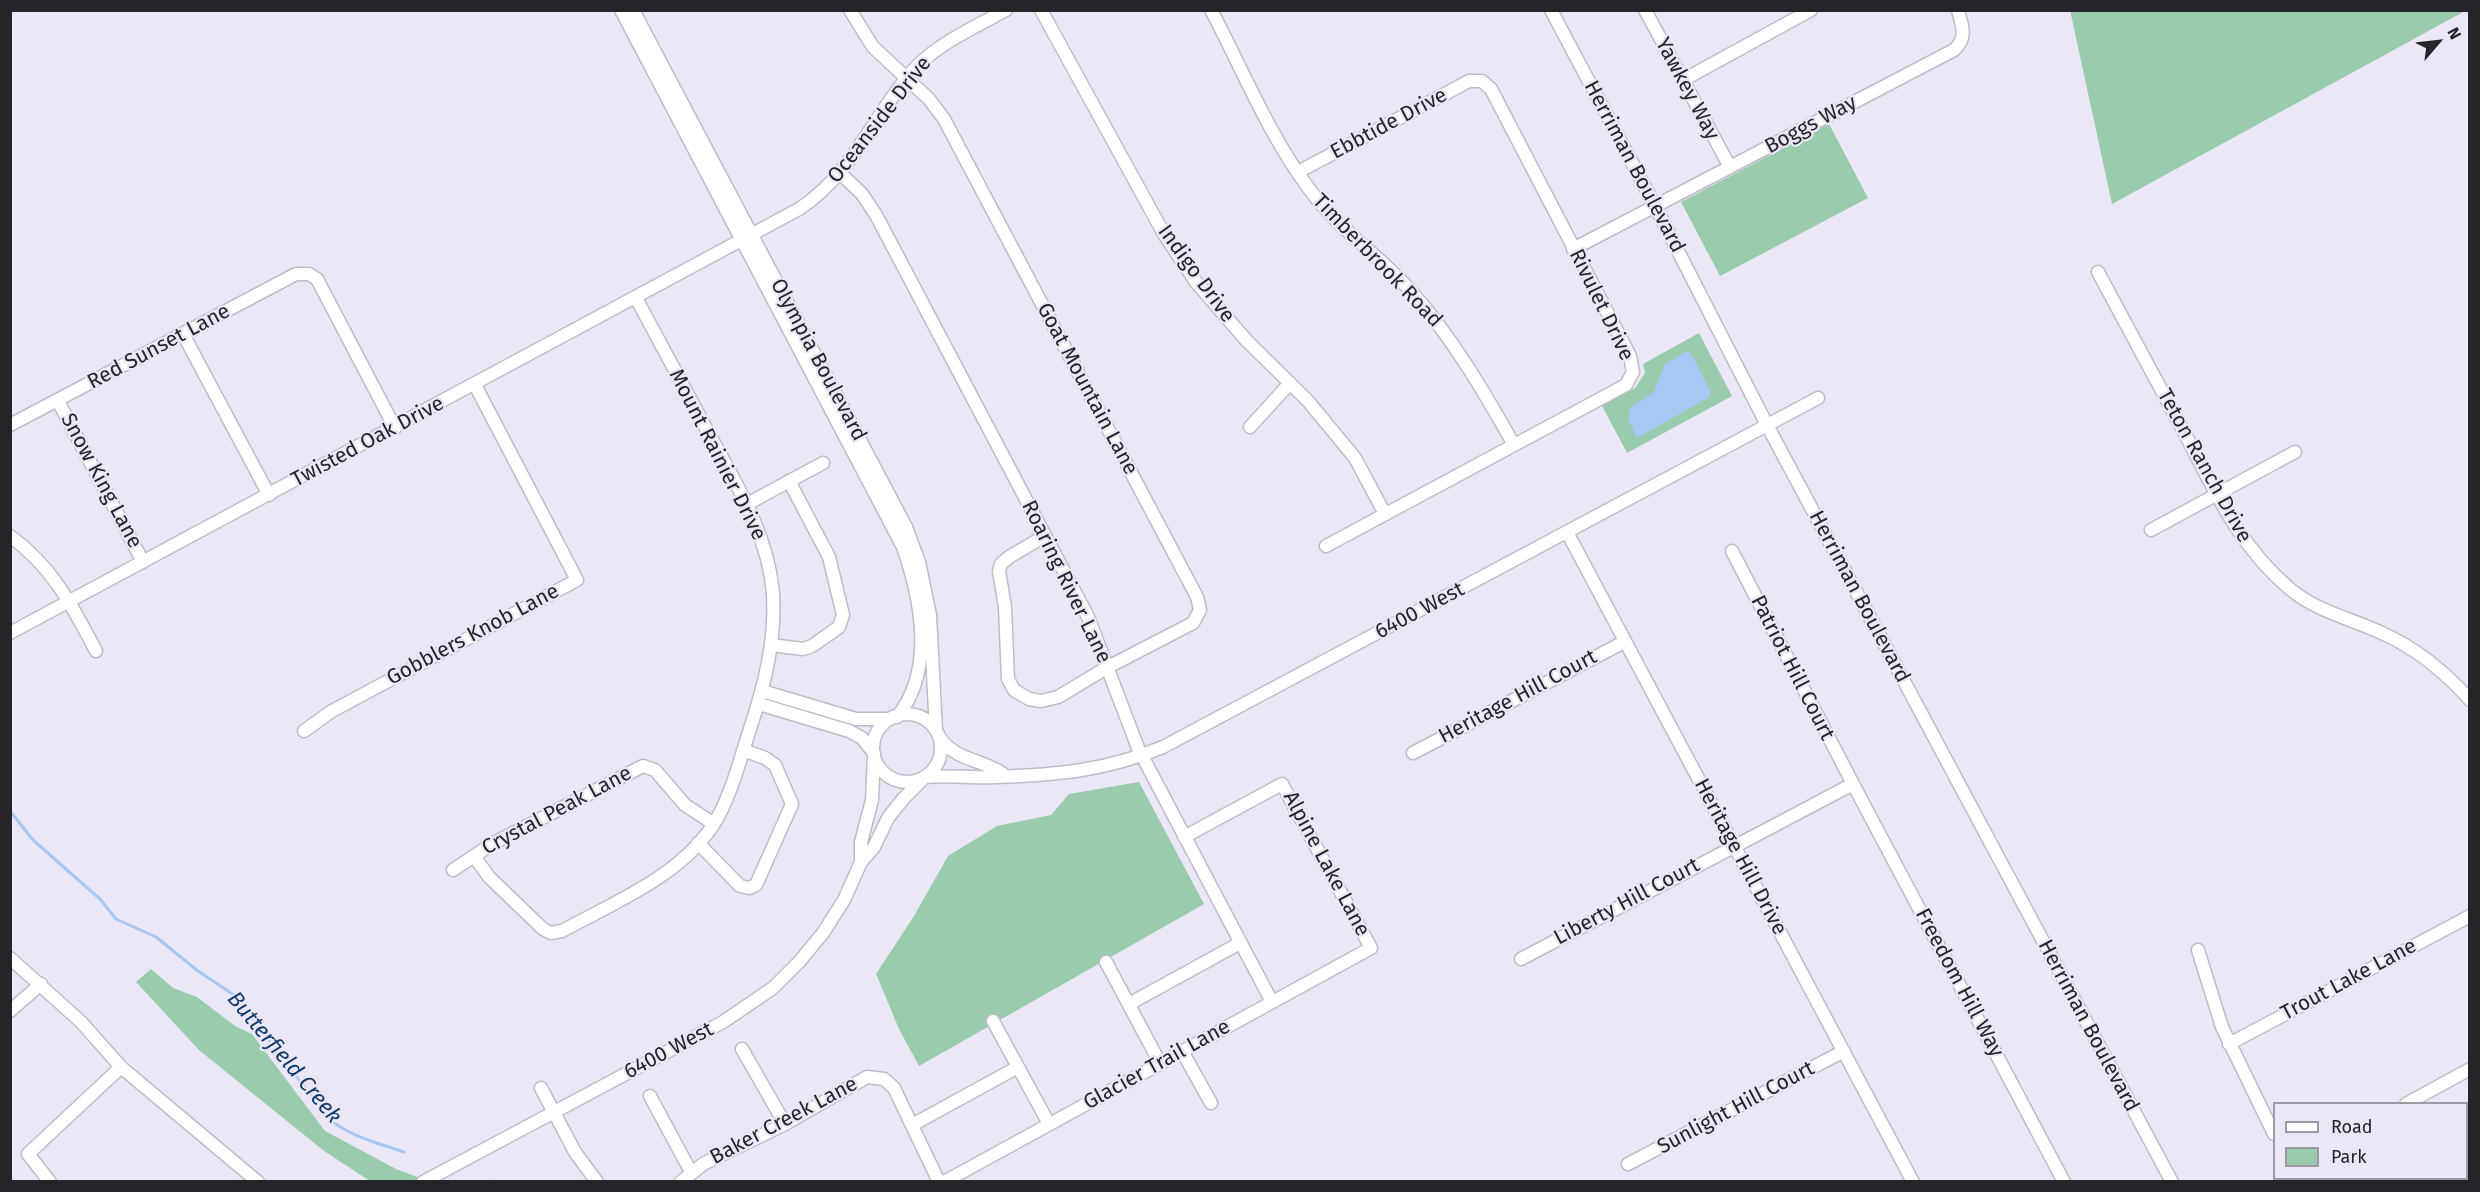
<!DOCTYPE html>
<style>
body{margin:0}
#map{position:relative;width:2480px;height:1192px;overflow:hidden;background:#ece7f6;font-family:"Fira Sans",sans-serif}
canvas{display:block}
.frame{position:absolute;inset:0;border:12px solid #252429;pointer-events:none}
.legend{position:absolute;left:2273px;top:1102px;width:195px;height:78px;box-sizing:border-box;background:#ece7f6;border:2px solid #9c99a4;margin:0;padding:8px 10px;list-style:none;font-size:18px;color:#252429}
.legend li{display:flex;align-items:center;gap:12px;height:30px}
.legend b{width:30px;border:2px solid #9c99a4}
.north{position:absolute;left:2408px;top:12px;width:60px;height:60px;-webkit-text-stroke:4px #ece7f6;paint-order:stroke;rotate:62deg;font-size:16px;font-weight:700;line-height:24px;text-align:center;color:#252429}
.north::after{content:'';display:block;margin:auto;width:21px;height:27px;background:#252429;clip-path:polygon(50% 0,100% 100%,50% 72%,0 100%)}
</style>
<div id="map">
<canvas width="2480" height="1192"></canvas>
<div class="frame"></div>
<ul class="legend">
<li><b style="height:8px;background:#fff"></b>Road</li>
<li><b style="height:16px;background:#99ccac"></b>Park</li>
</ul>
<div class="north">N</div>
</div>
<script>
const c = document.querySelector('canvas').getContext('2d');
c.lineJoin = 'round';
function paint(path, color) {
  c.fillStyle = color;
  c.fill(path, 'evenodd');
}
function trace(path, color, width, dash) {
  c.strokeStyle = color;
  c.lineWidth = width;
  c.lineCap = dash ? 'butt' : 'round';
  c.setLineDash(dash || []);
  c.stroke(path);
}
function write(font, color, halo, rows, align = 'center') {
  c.font = font + ' "Fira Sans",sans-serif';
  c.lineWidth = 4.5;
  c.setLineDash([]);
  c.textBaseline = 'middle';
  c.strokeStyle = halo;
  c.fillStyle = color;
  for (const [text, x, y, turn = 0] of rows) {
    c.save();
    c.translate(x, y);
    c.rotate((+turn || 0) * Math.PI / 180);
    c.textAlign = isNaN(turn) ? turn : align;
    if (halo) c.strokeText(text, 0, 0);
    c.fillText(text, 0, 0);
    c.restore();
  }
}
const green = new Path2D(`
 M2070 10H2465V11L2112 204Z
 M1829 124 1868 198 1720 276 1681 202Z
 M1699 333 1732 396 1627 453 1601 404 1635 388 1645 373 1643 364Z
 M1139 782 1204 904 919 1066 899 1029 876 974 914 916 948 856 997 826 1051 815 1069 794Z
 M151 969 173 988 197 997 235 1026 252 1034 325 1131 396 1169 428 1181H370L324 1151 199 1050 136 982Z`);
const water = new Path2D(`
 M1687 351 1691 353 1711 393 1708 398 1637 438 1628 419 1630 408 1654 392 1665 364Z`);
const stream = new Path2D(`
 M10 811 33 840 100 899 116 919 156 937 198 971 237 997 327 1117C348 1136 378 1143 404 1152
 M492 1181 494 1182`);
const minor = new Path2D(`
 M621 10 903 547C921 599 935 670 897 717
 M633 10 906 527 919 562 930 615 936 730
 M850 10 873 47 929 99 944 119 1197 597 1200 610 1193 623 1108 667 1058 697 1041 701 1029 699 1014 690 1008 679 1005 607 999 571 1001 564 1009 557 1045 536
 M1041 10 1164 234 1196 282 1246 340 1308 401 1355 458 1385 514
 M1211 10C1243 70 1269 136 1310 190 1338 229 1379 255 1410 290 1452 337 1483 390 1514 445
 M1551 10 1655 206 1767 425 2172 1182
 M1645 10 1730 167
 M1683 80 1811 10
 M1298 172 1456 88 1469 81H1482L1491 89 1630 356 1633 372 1626 385 1326 546
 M841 174 862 194 876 215 1088 617 1138 748 1272 1002
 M1573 249 1954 50C1968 37 1962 26 1958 10
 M2098 272C2127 325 2155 379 2184 432 2215 491 2238 545 2290 589 2317 612 2353 619 2384 634 2417 649 2446 673 2470 700
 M183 334 269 495
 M58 401 143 562
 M10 425 296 274H309L317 279 395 428
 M1250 427 1290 383
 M747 504 823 463
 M2151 530 2295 452
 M1567 532 1913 1182
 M10 536C52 566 73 607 96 651
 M1732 551 1853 784 2064 1182
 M10 633 799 209C855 172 873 114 916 67 941 42 975 27 1006 10
 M771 645 803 649 812 646 839 627 843 615 829 557 789 481
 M762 691 856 719H890
 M759 704 849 731 862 738 874 753
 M873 748a34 34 0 1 1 68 0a34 34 0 1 1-68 0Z
 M304 731 332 711 577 580 475 385
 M940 738C957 762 985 759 1006 776
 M1413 753 1624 642
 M925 777C949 775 971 778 995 777 1056 775 1105 771 1163 747L1818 398
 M698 843 740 886 749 888 756 885 792 804 775 765 765 758 743 750
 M474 856 489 877 543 929 551 933 562 931C617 901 686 874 718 817 732 791 740 760 749 732 764 687 776 641 773 594 768 533 735 482 707 430 683 386 660 342 636 298
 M861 862V842L872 800 874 757
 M453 870 492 844 643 766 655 770 685 805 714 824
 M2198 950 2222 1027 2274 1134
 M10 958 81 1022 121 1067 258 1182
 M1521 959 1853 784
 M1106 962 1160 1063
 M1129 1004 1240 943
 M10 1011 41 984
 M993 1021 1049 1124
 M2229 1044 2470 916
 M742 1049 785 1124
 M1182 1051 1211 1103
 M541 1088 575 1152 597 1182
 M650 1096 691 1172
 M2406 1104 2470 1069
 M912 1125 1018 1067
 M1628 1164 1844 1051
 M2298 1178 2300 1182
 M50 1182 28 1154 121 1067
 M423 1182 723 1022 773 988 799 962 823 933 844 900 861 862 874 847 888 818 903 799 924 778
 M681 1182 703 1164 785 1124 867 1077 884 1079 894 1088 939 1182
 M944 1182 1371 948 1282 784 1184 837`);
const streetNames = [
 ["Yawkey Way",1687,89,62],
 ["Oceanside Drive",880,120,-52],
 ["Ebbtide Drive",1389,124,-28],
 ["Boggs Way",1811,125,-28],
 ["Herriman Boulevard",1634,167,62],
 ["Timberbrook Road",1377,261,46],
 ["Indigo Drive",1196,274,54],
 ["Rivulet Drive",1601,305,64],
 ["Red Sunset Lane",159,347,-28],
 ["Olympia Boulevard",818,360,62],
 ["Goat Mountain Lane",1087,389,62],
 ["Twisted Oak Drive",368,442,-28],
 ["Mount Rainier Drive",717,455,63],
 ["Teton Ranch Drive",2204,466,61],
 ["Snow King Lane",101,481,62],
 ["Roaring River Lane",1066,582,64],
 ["Herriman Boulevard",1859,597,62],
 ["6400 West",1420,611,-28],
 ["Gobblers Knob Lane",473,635,-28],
 ["Patriot Hill Court",1792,668,63],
 ["Heritage Hill Court",1518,697,-28],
 ["Crystal Peak Lane",557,811,-28],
 ["Heritage Hill Drive",1740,857,62],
 ["Alpine Lake Lane",1326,864,62],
 ["Liberty Hill Court",1627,902,-28],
 ["Trout Lake Lane",2349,980,-28],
 ["Freedom Hill Way",1959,983,62],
 ["Herriman Boulevard",2088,1026,62],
 ["6400 West",669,1051,-28],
 ["Glacier Trail Lane",1157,1065,-29],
 ["Sunlight Hill Court",1736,1108,-28],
 ["Baker Creek Lane",784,1121,-28]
];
const waterNames = [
 ["Butterfield Creek",284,1058,50]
];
paint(green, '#99ccac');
paint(water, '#a6c8f5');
trace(stream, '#a6c8f5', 3);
trace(minor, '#c0bbca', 15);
trace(minor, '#fff', 12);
write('21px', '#252429', '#ece7f6', streetNames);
write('italic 22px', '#113a6d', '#ece7f6', waterNames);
</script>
